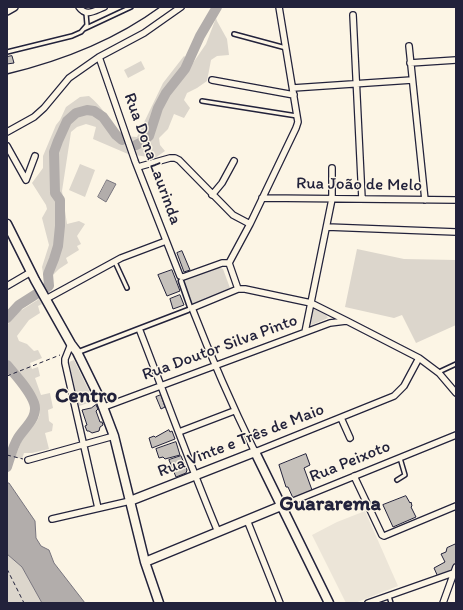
<!DOCTYPE html>
<meta charset="utf-8">
<style>
body{margin:0}
#map{position:relative;width:463px;height:610px;overflow:hidden;background:#fcf5e5;font-family:Itim,sans-serif}
canvas{display:block}
.frame{position:absolute;inset:0;border:8px solid #22223b;pointer-events:none}
</style>
<div id="map">
<canvas width="463" height="610"></canvas>
<div class="frame"></div>
</div>
<script>
const c = document.querySelector('canvas').getContext('2d');
c.lineJoin = 'round';
function paint(path, color) {
  c.fillStyle = color;
  c.fill(path, 'evenodd');
}
function trace(path, color, width, dash) {
  c.strokeStyle = color;
  c.lineWidth = width;
  c.lineCap = dash ? 'butt' : 'round';
  c.setLineDash(dash || []);
  c.stroke(path);
}
function write(font, color, halo, rows, align = 'center') {
  c.font = font + ' Itim,sans-serif';
  c.lineWidth = 3;
  c.setLineDash([]);
  c.textBaseline = 'middle';
  c.strokeStyle = halo;
  c.fillStyle = color;
  for (const [text, x, y, turn = 0] of rows) {
    c.save();
    c.translate(x, y);
    c.rotate((+turn || 0) * Math.PI / 180);
    c.textAlign = isNaN(turn) ? turn : align;
    if (halo) c.strokeText(text, 0, 0);
    c.fillText(text, 0, 0);
    c.restore();
  }
}
const built = new Path2D(`
 M365 511 398 586 355 603H346L312 535 337 522Z`);
const green = new Path2D(`
 M216 18 217 21 227 39 229 55 217 56 211 60 207 81 197 88 187 93 184 100 190 108 184 118 174 114 168 129 159 138 160 145 165 151 155 158 128 154 93 139 96 127 86 124 77 127 71 132 62 191 67 224 79 221 85 224 77 236 81 244 77 246 79 250 66 258 68 263 59 269 51 277 46 272 43 273 42 267 49 245 42 218 47 209 46 205 32 183 43 168V156L56 125 60 120 66 107 80 97 89 96C95 101 100 106 104 112 115 126 117 137 137 137L163 83 184 56 193 63 206 44Z
 M141 61 145 69 128 78 124 70Z
 M80 164 95 170 85 197 69 190Z
 M357 249 404 259 456 260V325L416 343 402 315 394 318 345 307Z
 M219 267 223 269 230 288 193 306 183 280Z
 M39 299 42 304 38 306 40 313 29 320 17 336 19 341 27 344 34 351 38 350 42 358 30 363 32 369 38 367 40 376 35 378 41 395 50 393 53 408 48 410 49 421 53 424 52 431 45 433 49 449 32 453H24L22 459 15 457 22 440 37 421 40 414 38 403 29 387 7 359V325L20 311Z
 M314 309 326 315 328 318 312 325 311 324 313 310Z
 M74 360 94 401 79 406 69 362Z
 M7 554 22 567 42 603H7Z`);
const water = new Path2D(`
 M107 180 116 184 106 202 98 197Z
 M7 483H9L35 521 36 538 41 546 49 550 54 563 85 603H42L22 567 7 554Z`);
const river = new Path2D(`
 M136 145 142 142 149 136 158 108 166 93 185 69 200 36 217 7
 M7 318 19 305 49 286 48 274 54 259 58 246 60 226V200L55 193 54 152 58 141 67 121 76 113 87 110 94 111 103 117 116 135 122 140
 M7 365C16 376 29 389 34 403 39 417 25 427 18 438 13 446 10 458 7 467`);
const building = new Path2D(`
 M12 56 14 63 7 64V57Z
 M182 251 190 270 184 272 177 253Z
 M172 270 180 291 167 296 158 275Z
 M180 295 184 305 173 309 170 299Z
 M161 395 165 407 161 409 156 397Z
 M96 405 98 409 96 411 100 422H102L103 425 100 427 99 431 92 433 89 431H87L85 426 87 425 82 410 91 408Z
 M169 430 170 432 172 431 175 439 152 448 149 438 154 436 155 437Z
 M176 442 180 455 165 459 163 457 159 458 156 449Z
 M306 454 310 465 304 468 312 490 293 498 288 487H286L279 465Z
 M181 456 187 470 186 473 176 477 169 460Z
 M406 496 410 503 411 502 412 506 411 507 416 517 393 527 383 505Z
 M456 544V562L454 567 449 573 438 577 434 568 445 562 441 554 446 552 447 548Z`);
const path = new Path2D(`
 M7 376 60 355
 M7 455 23 459
 M7 569 24 603`);
const service = new Path2D(`
 M84 29 131 7
 M234 34 286 48
 M7 52 72 36 81 32 87 25 86 13
 M202 101 297 116
 M115 262 127 288
 M439 373 441 371 456 364
 M397 480 405 475 400 458
 M389 596 391 603`);
const pedestrian = new Path2D(`
 M181 281 190 307
 M81 351 188 310`);
const minor = new Path2D(`
 M79 7C86 17 94 11 104 7
 M353 15 362 199
 M409 46 425 200
 M99 57 135 161 180 276 183 277 222 263H229
 M410 63 456 60
 M212 80 294 95
 M293 88 412 80
 M7 132 34 117 44 108 69 78 99 57 144 33 181 7
 M7 146 26 180 35 156
 M138 167 170 158H175L179 160 233 215 250 224
 M212 195 222 183 234 161
 M262 198 456 200
 M327 227 456 232
 M229 263 250 224 296 128 298 122 279 7
 M229 263 238 289
 M7 286 31 272
 M46 299 121 258 166 241
 M140 331C166 398 190 465 218 532
 M305 332 332 199V168
 M71 344 65 359V363L98 508
 M419 358 404 386 394 396 255 452C232 405 211 357 192 308L238 289H245L311 303 347 321 419 358 439 373 456 393
 M104 407 330 323 346 321
 M341 418 350 438
 M179 432 234 411
 M28 460 114 436
 M354 476 382 535 384 536 456 506
 M281 506 456 435
 M52 519 130 501
 M247 520 280 603
 M368 603 456 572
 M443 603 456 567`);
const tertiary = new Path2D(`
 M7 11 14 7`);
const secondary = new Path2D(`
 M7 224 35 280 71 344 77 352 100 399 114 436 145 562 159 603
 M130 501 255 452 329 603
 M145 562 281 506`);
const rail = new Path2D(`
 M7 74C61 61 115 40 160 7`);
const streetNames = [
 ["Rua Dona Laurinda",152,159,70],
 ["Rua João de Melo",359,185,1],
 ["Rua Doutor Silva Pinto",220,348,-20],
 ["Rua Vinte e Três de Maio",241,441,-21],
 ["Rua Peixoto",350,462,-22]
];
const districtNames = [
 ["Centro",86,397],
 ["Guararema",330,505]
];
paint(built, '#ece5d8');
paint(green, '#dcd6cc');
paint(water, '#b2adab');
trace(water, '#78757e', 1);
trace(river, '#b2adab', 10);
paint(building, '#c6c1bb');
trace(building, '#22223b', 1);
trace(service, '#22223b', 6);
trace(pedestrian, '#22223b', 7);
trace(minor, '#22223b', 8);
trace(tertiary, '#22223b', 10);
trace(secondary, '#22223b', 11);
trace(path, '#22223b', 1, [4, 3]);
trace(service, '#fcf5e5', 3);
trace(pedestrian, '#fcf5e5', 4);
trace(minor, '#fcf5e5', 5.5);
trace(tertiary, '#fcf5e5', 7);
trace(secondary, '#fcf5e5', 8);
trace(rail, '#22223b', 1.5);
write('17px', '#22223b', '#fcf5e5', streetNames);
write('bold 21px', '#22223b', '#fcf5e5', districtNames);
</script>
